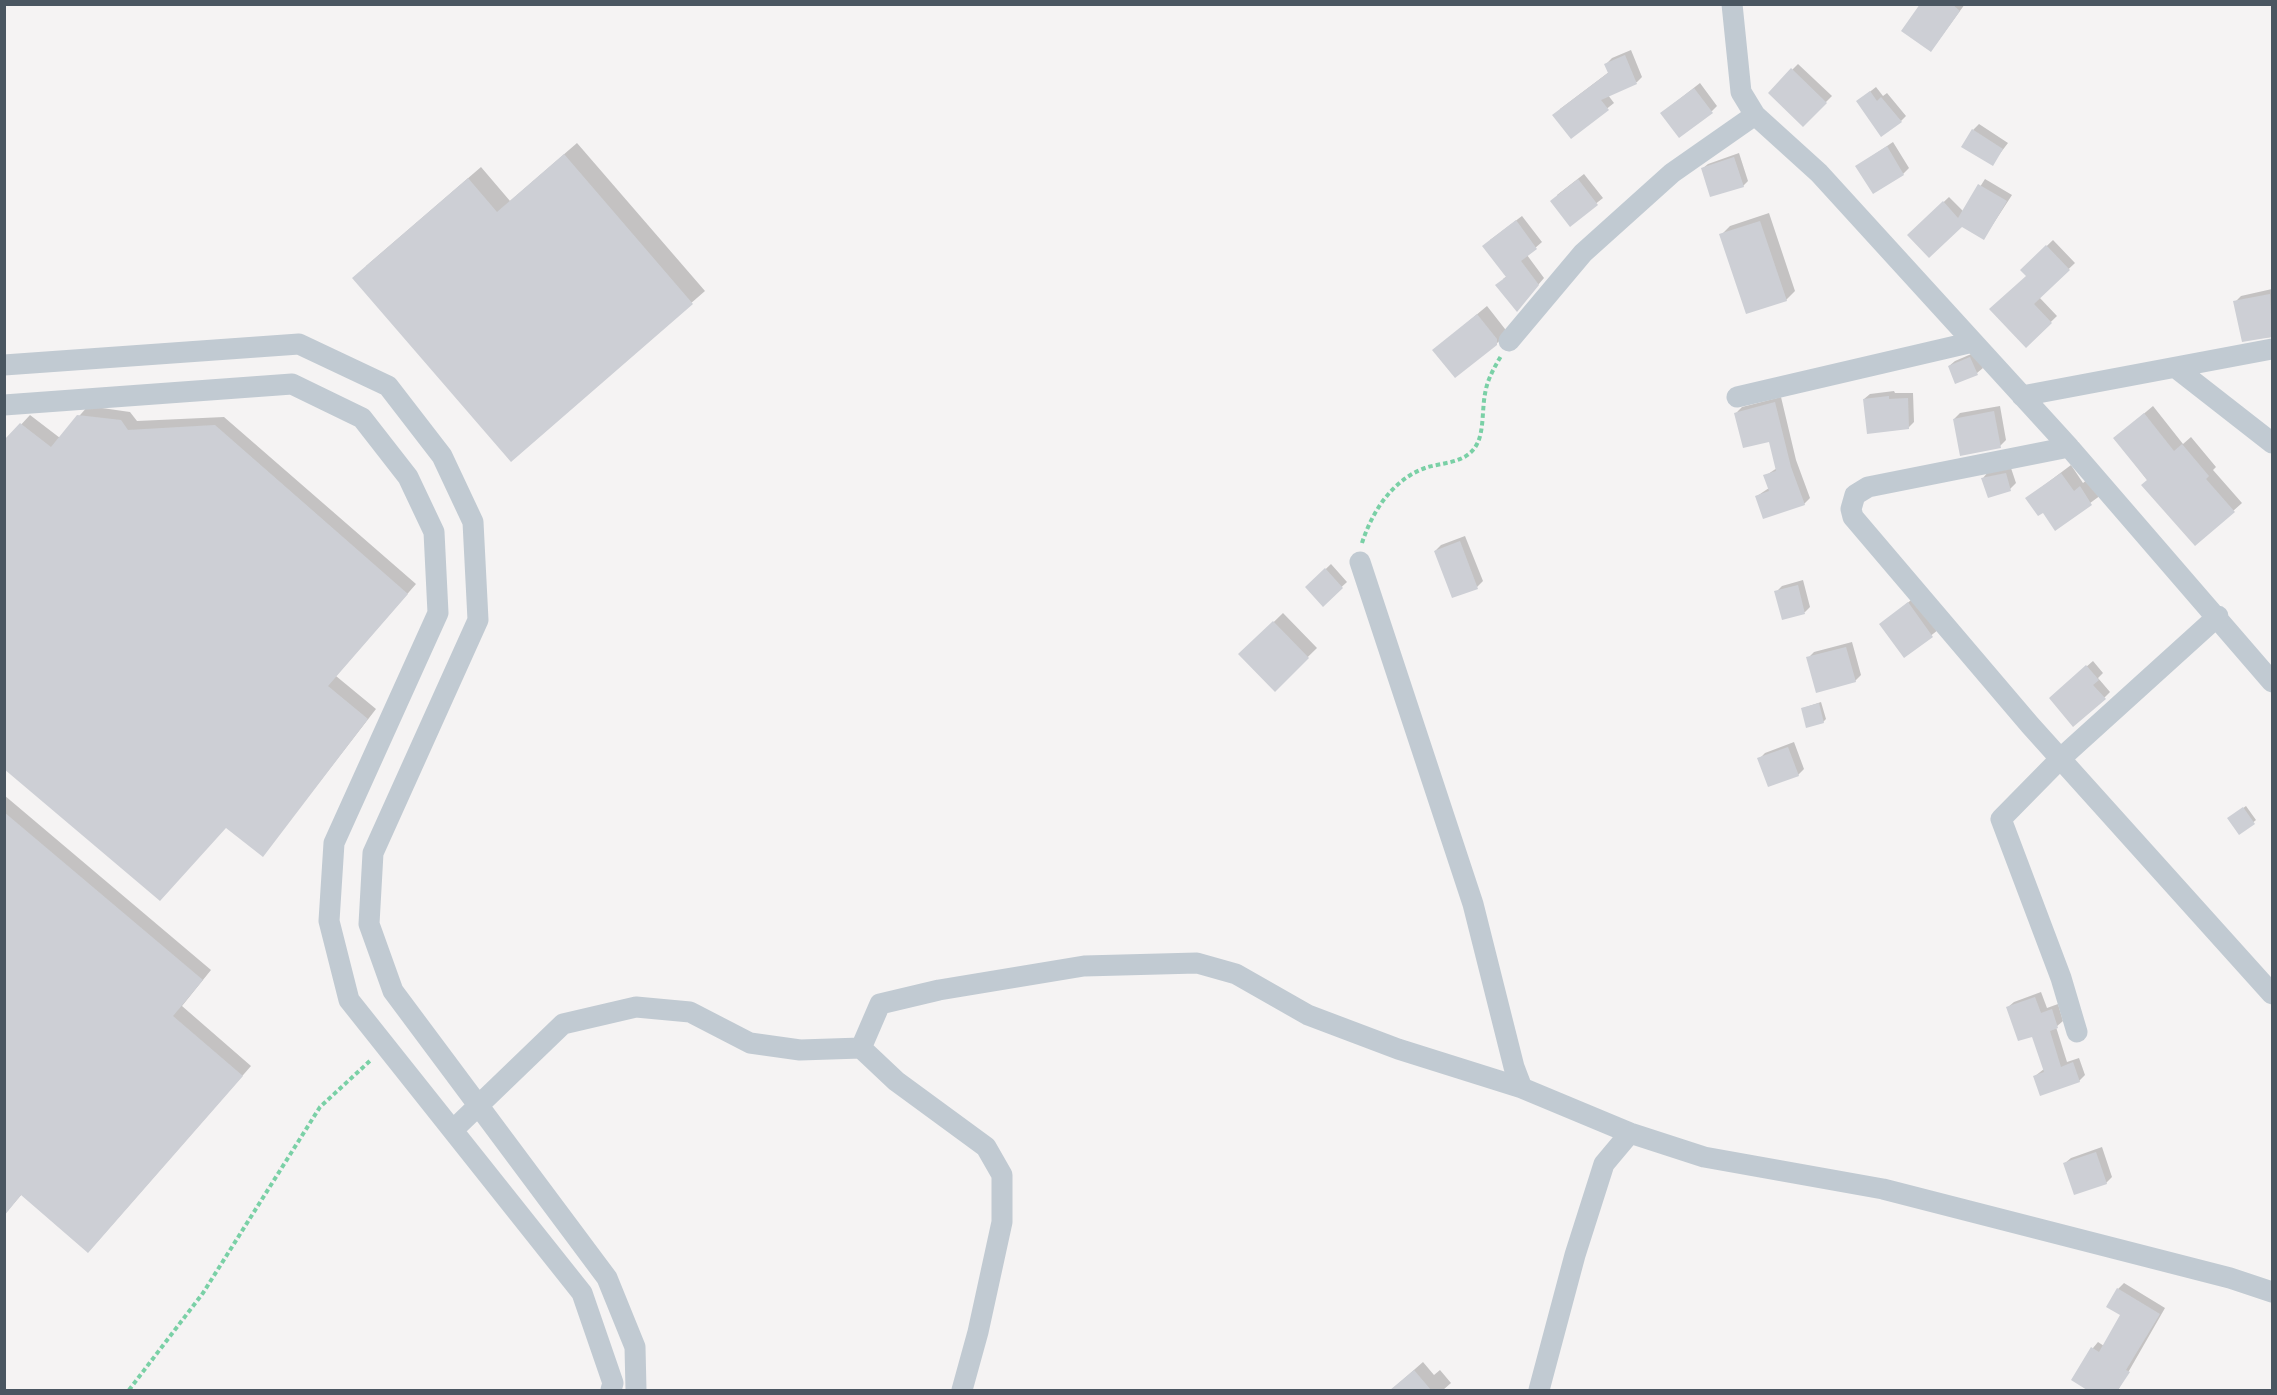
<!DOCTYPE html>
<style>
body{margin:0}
#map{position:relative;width:2277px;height:1395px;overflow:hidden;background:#f5f3f3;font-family:"Space Grotesk",sans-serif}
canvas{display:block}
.frame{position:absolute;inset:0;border:6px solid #4a5661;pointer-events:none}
</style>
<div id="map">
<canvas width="2277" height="1395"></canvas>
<div class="frame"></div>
</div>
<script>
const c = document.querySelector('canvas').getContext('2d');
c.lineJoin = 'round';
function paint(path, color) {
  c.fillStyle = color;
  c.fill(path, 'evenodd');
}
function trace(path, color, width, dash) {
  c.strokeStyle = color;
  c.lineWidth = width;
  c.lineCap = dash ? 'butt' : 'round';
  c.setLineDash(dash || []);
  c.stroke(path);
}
const shadow = new Path2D(`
 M1922 4H1965L1936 44Z
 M1631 50 1642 77 1637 82 1608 95 1614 103 1571 137 1560 109 1609 72 1606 64 1612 58Z
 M1798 64 1832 96 1803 125 1770 92Z
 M1700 83 1717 106 1712 111 1668 108Z
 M1876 87 1883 96 1887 93 1906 116 1901 121 1858 101Z
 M1979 124 2008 143 1992 164 1973 130Z
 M1893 142 1909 168 1903 174 1857 166Z
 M577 143 705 291 511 460 366 266 481 167 510 201Z
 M1739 153 1748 181 1743 186 1703 168 1708 164Z
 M1584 174 1603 198 1570 224 1557 195Z
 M1985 179 2012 195 1984 238 1962 225 1909 235 1949 197 1964 212Z
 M1769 213 1795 291 1786 300 1721 235 1730 226Z
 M1522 216 1542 242 1527 255 1544 278 1522 304 1503 279 1507 276 1490 240Z
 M2053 240 2075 263 2039 297 2057 316 2026 346 2027 276 2022 270Z
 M2272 289V337L2243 340 2235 302 2241 296Z
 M1487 306 1505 329 1506 335 1496 344 1434 350Z
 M1976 352 1983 368 1977 373 1956 382 1949 366 1955 361Z
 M1894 391 1895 393H1913L1914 422 1908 428 1864 399 1870 394Z
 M1781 397 1796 460 1810 498 1804 504 1757 496 1769 488 1765 476 1777 468 1770 440 1736 413 1742 407Z
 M88 406 130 412 137 421 224 417 416 584 336 676 376 709 263 855 226 827 4 443 30 415 60 438Z
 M2000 406 2006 440 2000 446 1954 419 1960 413Z
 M2153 406 2183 444 2191 437 2216 467 2213 470 2242 503 2196 544 2115 438Z
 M2071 465 2083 483 2089 478 2101 495 2055 529 2043 511 2027 498Z
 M2011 468 2016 483 2010 489 1983 478 1988 472Z
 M1465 536 1483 581 1477 587 1435 551 1441 545Z
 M1331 564 1347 582 1323 604 1307 587Z
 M1803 580 1810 607 1805 612 1783 618 1776 592 1782 586Z
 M1915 597 1938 630 1905 656 1881 624Z
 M1283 613 1317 648 1275 689 1241 654Z
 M1852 642 1861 675 1855 681 1808 658 1814 652Z
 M2093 661 2103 673 2098 678 2110 692 2104 698 2057 692Z
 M1821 702 1826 719 1823 722 1803 708Z
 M1794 742 1804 769 1798 775 1759 759 1765 753Z
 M4 795 211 970 182 1006 251 1066 97 1242 22 1194 4 1215Z
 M2246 806 2256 820 2240 833 2232 816Z
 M2041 992 2047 1008 2058 1004 2063 1021 2056 1027 2067 1062 2079 1058 2085 1075 2079 1081 2035 1076 2044 1069 2032 1035 2008 1007 2014 1002Z
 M2102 1147 2112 1177 2106 1183 2065 1163 2071 1158Z
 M2124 1283 2165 1308 2118 1390H2090L2073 1380 2093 1348 2098 1342 2104 1346 2122 1315 2118 1289Z
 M1423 1362 1434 1375 1440 1370 1451 1383 1443 1390H1391Z`);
const building = new Path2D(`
 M1920 4H1952L1960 11 1931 52 1901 31Z
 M1625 55 1637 84 1601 100 1609 110 1571 139 1552 115 1608 73 1604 64Z
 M1791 68 1827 103 1803 127 1768 93Z
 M1694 88 1713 113 1679 138 1660 113Z
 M1870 91 1877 101 1881 97 1902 122 1881 137 1856 101Z
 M1972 129 2003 149 1993 166 1961 147Z
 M1887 146 1904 175 1873 194 1855 166Z
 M564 154 693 304 511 462 352 278 468 178 497 212Z
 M1734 157 1744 187 1710 197 1701 168Z
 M1578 179 1598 205 1570 227 1550 201Z
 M1978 184 2007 201 1984 240 1962 227 1929 258 1907 235 1943 201 1958 218Z
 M1516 220 1537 249 1521 261 1539 285 1517 312 1495 285 1506 277 1482 246Z
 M1760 221 1787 301 1746 314 1719 234Z
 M2046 245 2070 270 2034 304 2052 323 2026 348 1989 309 2026 276 2020 270Z
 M2270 294 2272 337 2242 342 2233 301Z
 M1477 314 1497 339V345L1455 378 1432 350Z
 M1970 357 1978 375 1955 384 1948 366Z
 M1889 396V399L1908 398 1909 429 1867 434 1863 399Z
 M1775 402 1791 467 1805 505 1763 519 1755 496 1769 491 1763 475 1776 471 1769 442 1743 448 1734 413Z
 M1994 411 2001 448 1960 456 1953 419Z
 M2144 413 2174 451 2182 444 2209 476 2206 479 2235 512 2195 546 2141 485 2147 480 2113 438Z
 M77 415 121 420 128 430 215 425 408 594 328 686 368 719 263 857 226 828 160 901 4 769V440L20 423 51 447Z
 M2006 473 2011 491 1988 498 1981 478Z
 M2061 473 2074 491 2080 486 2092 505 2055 531 2043 513 2038 516 2025 498Z
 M1460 541 1478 589 1452 598 1434 551Z
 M1325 568 1343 588 1323 607 1305 587Z
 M1798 585 1805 614 1782 620 1774 591Z
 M1908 602 1933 637 1904 658 1879 624Z
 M1273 621 1309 658 1275 692 1238 654Z
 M1846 647 1856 682 1816 693 1806 657Z
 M2086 665 2099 680 2093 685 2106 699 2073 727 2049 698Z
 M1819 703 1824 723 1806 728 1801 708Z
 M1788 747 1799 776 1768 787 1757 758Z
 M2243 807 2255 824 2239 835 2227 818Z
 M4 812 203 980 173 1016 243 1076 88 1253 21 1195 4 1216Z
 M2035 997 2041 1013 2052 1009 2058 1028 2050 1031 2061 1067 2073 1062 2080 1082 2040 1096 2033 1076 2044 1072 2032 1037 2018 1041 2006 1007Z
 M2096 1152 2107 1184 2074 1195 2063 1163Z
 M2117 1288 2160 1314 2126 1370 2130 1372 2118 1390H2087L2071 1380 2091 1347 2099 1352 2120 1315 2106 1307Z
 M1414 1370 1431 1390H1390Z`);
const path = new Path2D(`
 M1362 543C1372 512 1392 480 1425 468 1442 462 1467 464 1477 444 1484 431 1482 409 1485 394 1487 380 1494 368 1501 356
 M129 1390 203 1293 320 1107 372 1059`);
const minor = new Path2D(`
 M1732 4 1741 92 1755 115 1819 173 2069 447 2272 682
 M1509 341 1583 253 1672 173 1755 115
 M4 365 299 344 388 386 442 456 473 522 478 620 373 853 369 924 393 991 607 1278 635 1347 636 1390
 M2176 368 2272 443
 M2022 396 2272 349
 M1737 397 1973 342
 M4 405 292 384 362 418 408 477 434 532 438 613 334 843 329 921 349 1000 582 1293 613 1383 611 1390
 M2069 447 1868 487 1855 495 1851 509 1853 517 2030 725 2272 994
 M1360 562 1473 904 1514 1067 1522 1088 1630 1133 1704 1157 1883 1189 2230 1278 2272 1292
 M2077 1032 2061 978 2001 819 2060 759 2218 616
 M861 1048 896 1081 986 1147 1002 1175V1222L978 1332 962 1390
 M453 1130 563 1024 636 1007 690 1012 750 1043 800 1050 861 1048 880 1004 939 990 1084 966 1197 963 1236 974 1308 1015 1398 1049 1522 1088
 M1539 1390 1575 1255 1604 1164 1630 1133`);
paint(shadow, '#0003');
paint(building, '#cdcfd5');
trace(path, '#7ad0a6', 4, [4.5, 3]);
trace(minor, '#c1cad2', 21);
</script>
